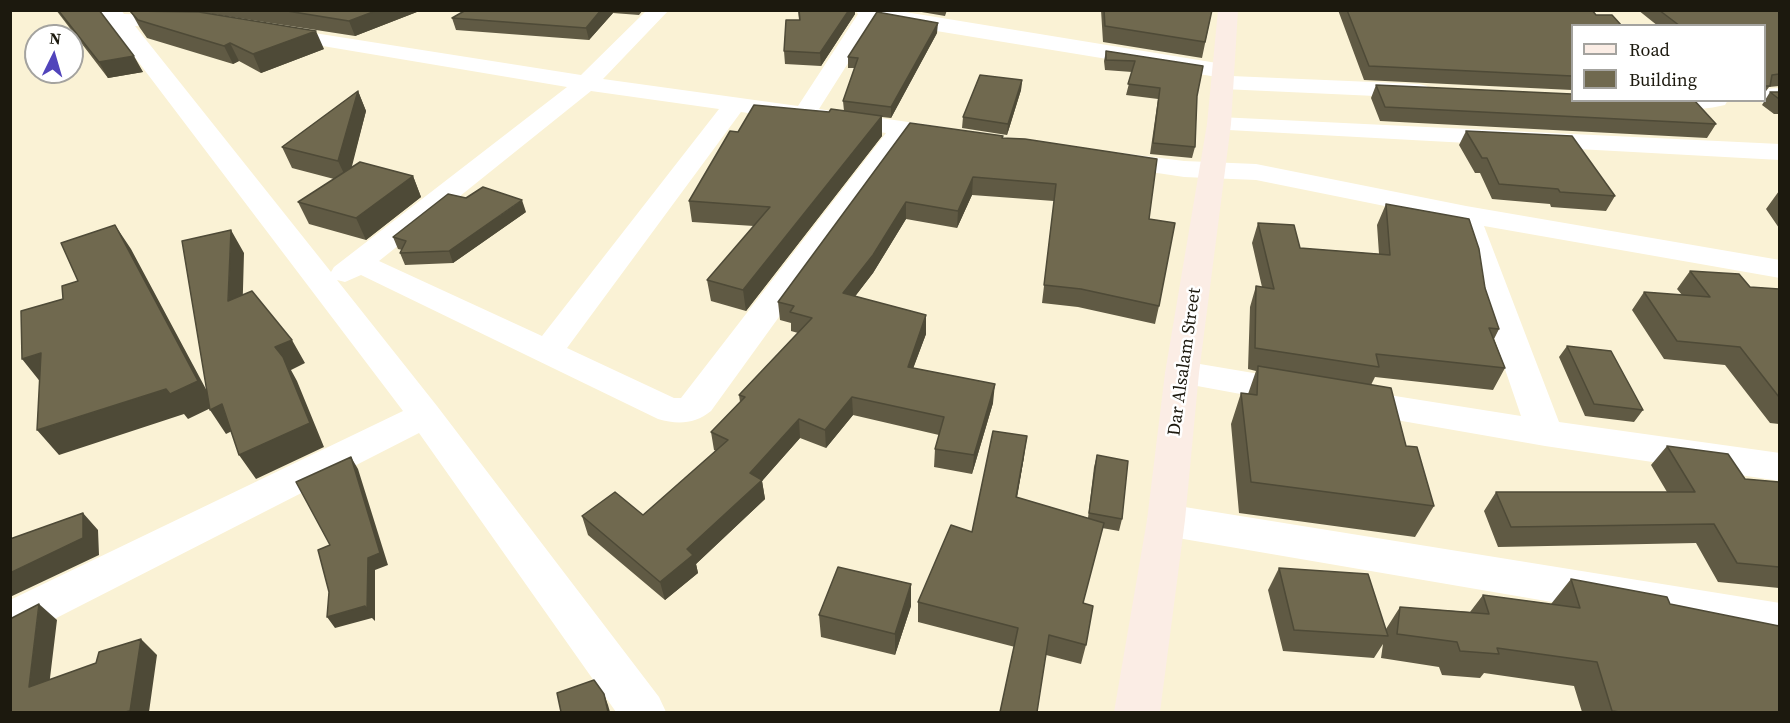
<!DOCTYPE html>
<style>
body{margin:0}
#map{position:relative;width:1790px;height:723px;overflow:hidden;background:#faf2d5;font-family:"Source Serif 4",serif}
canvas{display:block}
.frame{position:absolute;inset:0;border:12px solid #1c190e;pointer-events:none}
.legend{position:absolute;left:1571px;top:24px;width:195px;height:78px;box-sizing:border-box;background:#fff;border:2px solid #a4a39f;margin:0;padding:8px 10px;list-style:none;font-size:18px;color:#1c190e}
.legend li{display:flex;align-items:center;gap:12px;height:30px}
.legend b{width:30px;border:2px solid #a4a39f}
.north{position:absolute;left:24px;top:24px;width:60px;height:60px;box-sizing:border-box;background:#fff;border:2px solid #a4a39f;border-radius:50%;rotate:5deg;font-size:16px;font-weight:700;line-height:24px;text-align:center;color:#1c190e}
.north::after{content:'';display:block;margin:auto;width:21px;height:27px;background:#5144bb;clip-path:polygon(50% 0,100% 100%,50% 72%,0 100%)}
</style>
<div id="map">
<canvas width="1790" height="723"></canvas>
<div class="frame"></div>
<ul class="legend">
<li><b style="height:8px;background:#fbede5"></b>Road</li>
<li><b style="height:16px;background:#70694f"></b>Building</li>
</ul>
<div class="north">N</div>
</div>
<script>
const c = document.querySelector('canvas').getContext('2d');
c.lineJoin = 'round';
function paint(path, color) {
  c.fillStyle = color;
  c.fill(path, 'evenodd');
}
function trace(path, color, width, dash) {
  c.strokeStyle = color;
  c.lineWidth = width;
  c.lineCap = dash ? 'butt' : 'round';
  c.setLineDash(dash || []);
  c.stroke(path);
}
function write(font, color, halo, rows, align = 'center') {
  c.font = font + ' "Source Serif 4",serif';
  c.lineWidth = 5;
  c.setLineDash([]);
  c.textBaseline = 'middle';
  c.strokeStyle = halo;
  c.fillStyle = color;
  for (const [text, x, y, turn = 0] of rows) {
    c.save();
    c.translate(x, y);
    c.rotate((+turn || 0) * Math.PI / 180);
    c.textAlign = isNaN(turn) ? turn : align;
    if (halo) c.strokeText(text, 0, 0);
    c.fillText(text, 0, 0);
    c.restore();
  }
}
const street = new Path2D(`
 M99 10H121L124 14 188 16 191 20 188 24 181 26H135L331 272 334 267 567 87 269 37 265 33 269 29 276 27 581 75 647 10H669L603 79 798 106 858 14 855 10H893L1223 64 1231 66 1234 71 1231 76 1419 84 1427 86 1431 91 1427 96 1419 98 1223 89 1215 87 1212 82 1217 77 912 27 876 19 819 109 949 128 958 130 961 135 958 140 949 142 909 137 711 411C695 424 678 425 658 419L361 275 345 282 337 280 437 406 659 697 666 712H616L419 433 25 634 10 639V600L403 411ZM591 91 719 109 542 336 379 261ZM741 112 886 133 681 398H674L567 348Z
 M1780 88V102L1764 103 1755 100H1764V89Z
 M1599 100H1728L1725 105C1688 114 1648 109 1610 107L1602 105Z
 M1219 117 1780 144V160L1210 129 1207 124 1210 119Z
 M1113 152 1184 161 1256 164 1466 206 1780 260V278L1484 226 1559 422 1780 453V481L1545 446 1339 410 1334 401 1339 392 1351 389 1521 416 1454 220 1256 180 1184 177 1104 165 1100 160 1104 155Z
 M1182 361 1295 380 1307 384 1312 392 1307 400 1295 404 1170 381 1165 373 1170 365Z
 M1166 504 1780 603V641L1166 536 1152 531 1147 520 1152 509Z`);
const secondary = new Path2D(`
 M1218 10H1238L1231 124 1199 373 1185 520 1160 712H1114L1147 520 1165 373 1207 124Z`);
const wall = new Path2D(`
 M56 10H99L143 72 108 78Z
 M124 10H422L355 36 206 13 324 49 261 73 239 61 233 64 147 38 140 28 131 12H126Z
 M466 10H643L639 15 613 13 589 40 456 30 452 18Z
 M798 10H855V14L821 66 785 64 784 51 799 20Z
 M910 10H947L945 16Z
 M1101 10H1212L1202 58 1103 42Z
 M1338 10H1592L1572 26V91V90L1364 80Z
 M1638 10H1779V86L1769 87 1764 94V26H1658Z
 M937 33 891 118 882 117V136L746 311 711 301 707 280 754 226 692 222 689 201 738 132 829 112 844 111 843 101 855 68H848V57Z
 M1106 51 1203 66 1197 96 1195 147 1192 158 1150 154 1158 99 1126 95 1132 72 1105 70 1104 61Z
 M1022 80 1021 90 1007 135 962 128 963 117Z
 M1376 85 1716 124 1707 138 1380 121 1371 98Z
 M358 91 366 111 351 167 413 176 421 197 366 240 309 224 298 202 334 179 292 168 282 147Z
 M1770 92H1779V114H1774L1762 105Z
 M910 123 1003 138 1149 219 1159 306 1155 324 1078 307 1042 303 1054 201 972 195 957 228 906 219 873 273 855 296 926 334 913 368 993 403 972 474 934 467 935 449 939 435 853 415 826 448 800 438 762 481 765 499 696 564 698 573 665 600 588 535 582 516 643 515 716 451 714 450 711 432 740 402 739 395 798 333 791 331V323L780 320 778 302Z
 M1466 131 1615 196 1606 211 1551 207 1550 204 1492 199 1480 173H1475L1459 145Z
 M1779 191V228L1766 209Z
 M1386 204 1485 288 1499 329 1494 339 1505 368 1493 390 1375 377 1371 385 1406 446 1434 506 1415 537 1239 513 1231 424 1241 393 1248 394 1256 371 1248 369 1250 307 1256 286 1262 287 1252 243 1258 223 1300 248 1379 254 1377 225Z
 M526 212 453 263 405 265 400 253 402 250 398 249 393 237Z
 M1690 271 1750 287 1779 289V424L1770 423 1725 365 1664 359 1632 310 1644 292 1682 295 1677 289Z
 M1567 346 1643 410 1634 422 1585 416 1559 357Z
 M1667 446 1745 479 1779 482V588L1718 582 1696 543 1498 547 1484 511 1496 492H1667L1651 465Z
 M1097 455 1122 519 1119 531 1102 528 1083 603 1086 645 1081 664 918 622V602L972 532 1024 457 1017 498 1088 518 1094 467Z
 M1279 568 1386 629 1400 607 1470 612 1483 595 1551 604 1571 579 1670 604 1777 626 1779 623V712H1582L1574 686 1484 673 1480 678 1442 675 1439 667 1381 658 1383 644 1374 658 1283 651 1268 590Z
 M911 606 895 655 821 637 819 615Z`);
const shadedWall = new Path2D(`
 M378 10H422L355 36 349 21Z
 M601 10H612L613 13 589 40 586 28Z
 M849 10H855V14L821 66 820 53Z
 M938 23 937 33 891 118V107Z
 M316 31 324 49 261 73 253 54Z
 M230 43 239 61 233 64 224 46Z
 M134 56 143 72 108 78 99 62Z
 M1022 80 1021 90 1007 135 1008 124Z
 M358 91 366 111 348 182 338 161Z
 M882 116V136L746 311 743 290Z
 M413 176 421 197 366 240 356 218Z
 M973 177 972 195 957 228 958 211Z
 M522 200 526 212 453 263 449 251Z
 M906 202V219L873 273 844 311 843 293Z
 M115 225 131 249 215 406 188 419 184 414 59 455 37 430 166 389Z
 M231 230 244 253 242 325 228 301Z
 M926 315V334L907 385 908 367Z
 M292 340 305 363 291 370 297 381 324 447 256 479 239 455 275 347Z
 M41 353 42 384 22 359Z
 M995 384 993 403 972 474 974 455Z
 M852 397 853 415 826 448 825 430Z
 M222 404 238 428 226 434 210 410Z
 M799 419 800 438 762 481 765 499 696 564 698 573 665 600 660 582 750 473Z
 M1027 436 1024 457 1013 518 1016 497Z
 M351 457 358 469 388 565 375 570V621L372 618 335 628 327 617 365 606Z
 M83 513 98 530 99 555 10 597V573Z
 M911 584V606L895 655V634Z
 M39 604 57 620 47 703 29 687Z
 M141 639 157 655 149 712H125Z
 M604 694 608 705 610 712H608Z`);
const building = new Path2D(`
 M58 10H99L134 56 99 62Z
 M281 10H378L349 21Z
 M466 10H601L586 28 452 18Z
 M799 10H849L820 53 784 51 786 20H800Z
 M1104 10H1212L1205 42 1105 26Z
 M1347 10H1592L1596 15H1612L1622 26H1572V76L1369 66Z
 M1659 10H1779V74L1772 75 1770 86H1764V26H1680Z
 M130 11 199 12 316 31 253 54 230 43 224 46 138 20Z
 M877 12 938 23 891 107 843 101 858 58 848 57Z
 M1106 51 1203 66 1197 96 1195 147 1153 143 1160 88 1128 84 1135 61 1106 60Z
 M980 75 1022 80 1008 124 963 117Z
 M1376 85 1572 94V100H1694L1716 124 1385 107Z
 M358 91 338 161 282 147Z
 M1770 92H1779V99Z
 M754 105 829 112 831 109 882 116 743 290 707 280 770 207 689 201 730 131 738 132Z
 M910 123 1003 136 1002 138 1025 139 1157 159 1149 219 1175 223 1159 306 1081 289 1044 285 1056 184 973 177 958 211 906 202 873 255 843 293 926 315 908 367 995 384 974 455 935 449 944 417 852 397 825 430 799 419 750 473 762 480 687 549 693 555 660 582 582 516 615 492 643 515 728 440 711 432 745 397 739 395 812 318 790 312 794 306 778 302Z
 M1466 131 1572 136 1615 196 1560 192 1558 189 1499 184 1487 158H1482Z
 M360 162 413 176 356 218 298 202Z
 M483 187 522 200 449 251 400 253 406 241 393 237 448 194 466 198Z
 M1386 204 1469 219 1479 249 1485 288 1499 329 1489 328 1505 368 1376 354 1379 367 1255 348 1256 286 1274 289 1258 223 1294 225 1300 248 1390 255Z
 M115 225 198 381 170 394 166 389 37 430 41 353 22 359 21 311 63 299 62 286 78 281 61 243Z
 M231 230 228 301 252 291 292 340 275 347 283 357 310 423 239 455 222 404 210 410 182 241Z
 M1690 271 1739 274 1750 287 1779 289V397L1740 347 1677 341 1644 292 1710 297Z
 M1567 346 1611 351 1643 410 1594 404Z
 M1258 366 1391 388 1406 446 1417 447 1434 506 1251 482 1241 393 1257 395Z
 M993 431 1027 436 1016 497 1104 523 1083 603 1093 606 1086 645 1049 635 1037 712H1000L1018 628 918 602 951 525 972 532Z
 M1667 446 1728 454 1745 479 1779 482V567L1737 563 1714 524 1511 527 1496 492H1695Z
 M1097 455 1128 461 1122 519 1089 513Z
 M351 457 380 553 368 558 367 610 365 606 327 617 329 592 318 550 330 545 296 482Z
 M83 513V538L10 573V539Z
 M838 567 911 584 895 634 819 615Z
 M1279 568 1368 574 1388 636 1294 630Z
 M1571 579 1667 597 1670 604 1779 626V712H1620L1612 711 1597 662 1497 648 1499 654 1460 651 1457 642 1397 634 1400 607 1489 614 1483 595 1580 608Z
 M39 604 29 687 96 663 99 652 141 639 130 711 125 712H10V619Z
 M594 680 604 694 608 712H561L557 693Z`);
const streetNames = [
 ["Dar Alsalam Street",1185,362,-82]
];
paint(street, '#fff');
paint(secondary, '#fbede5');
paint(wall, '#605a44');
paint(shadedWall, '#4e4a37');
paint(building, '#70694f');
trace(building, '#4e4a37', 1.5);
write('18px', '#1c190e', '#fff', streetNames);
</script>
